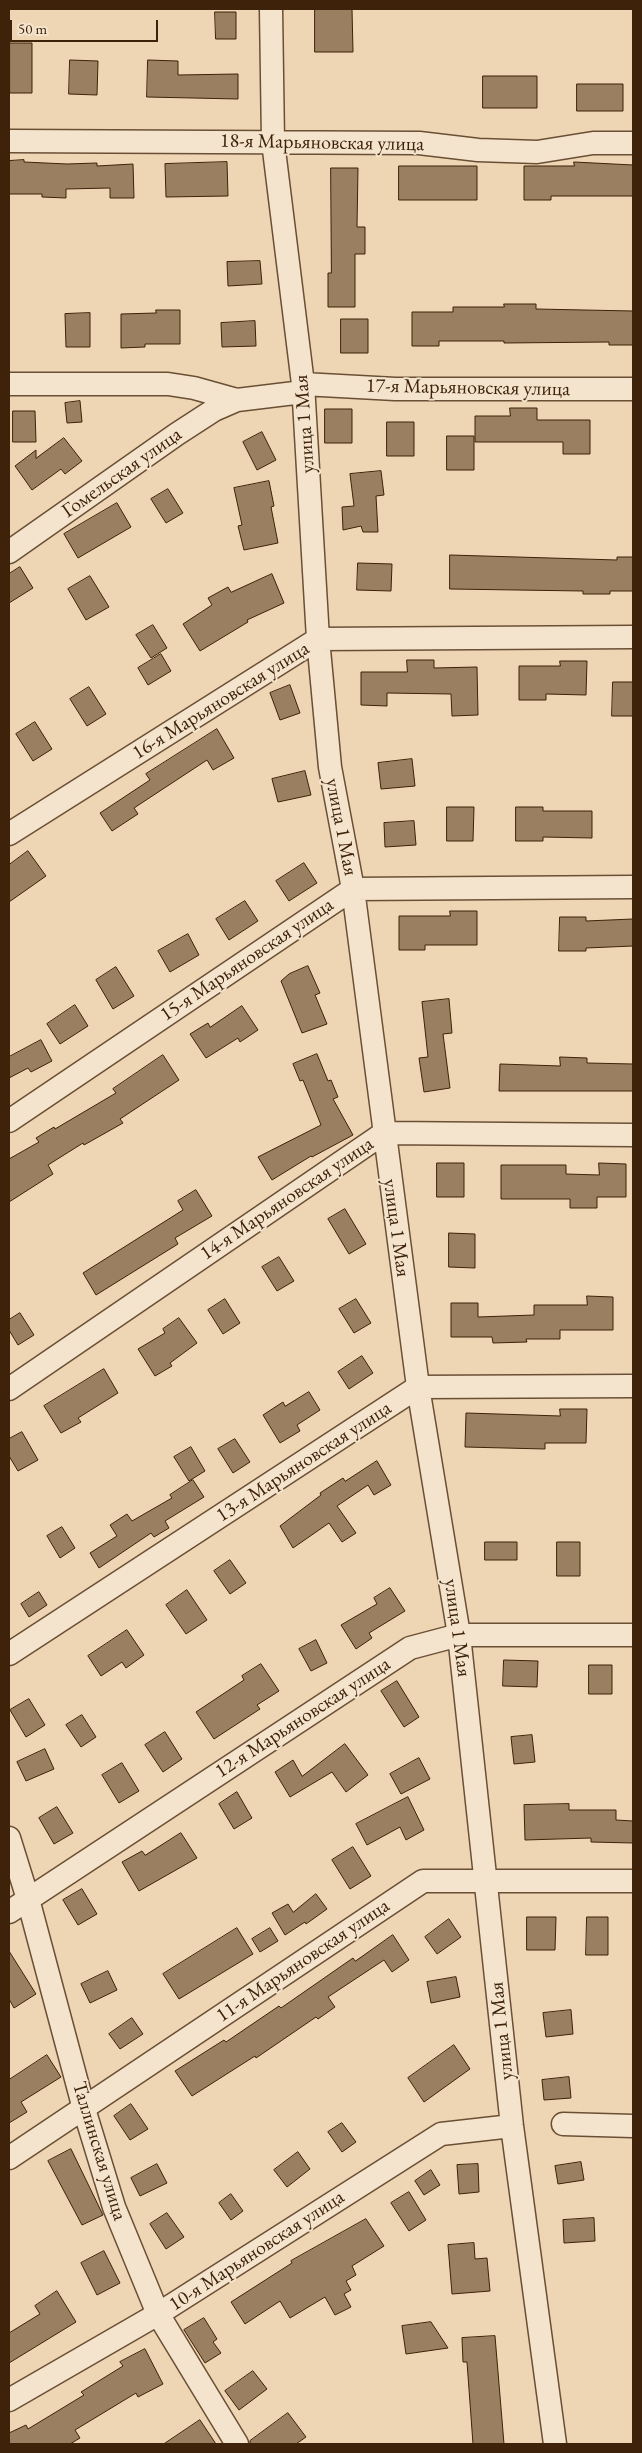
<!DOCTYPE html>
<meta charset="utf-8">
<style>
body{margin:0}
#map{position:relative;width:642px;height:2453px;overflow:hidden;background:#eed5b3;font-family:"EB Garamond",serif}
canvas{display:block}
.frame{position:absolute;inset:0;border:10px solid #3e2209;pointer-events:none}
.scale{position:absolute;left:10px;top:20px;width:148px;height:22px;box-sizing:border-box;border:2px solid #3e2209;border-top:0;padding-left:6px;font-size:15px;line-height:18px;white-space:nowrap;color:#3e2209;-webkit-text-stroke:4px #f4e4ce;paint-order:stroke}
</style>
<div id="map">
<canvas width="642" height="2453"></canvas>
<div class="frame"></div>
<div class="scale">50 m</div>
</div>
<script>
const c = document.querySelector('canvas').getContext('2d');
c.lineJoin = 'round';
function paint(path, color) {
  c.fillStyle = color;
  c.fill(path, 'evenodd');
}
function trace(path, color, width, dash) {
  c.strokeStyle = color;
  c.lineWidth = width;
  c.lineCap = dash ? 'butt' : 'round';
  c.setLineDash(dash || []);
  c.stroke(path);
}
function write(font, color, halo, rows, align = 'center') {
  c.font = font + ' "EB Garamond",serif';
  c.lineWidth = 4;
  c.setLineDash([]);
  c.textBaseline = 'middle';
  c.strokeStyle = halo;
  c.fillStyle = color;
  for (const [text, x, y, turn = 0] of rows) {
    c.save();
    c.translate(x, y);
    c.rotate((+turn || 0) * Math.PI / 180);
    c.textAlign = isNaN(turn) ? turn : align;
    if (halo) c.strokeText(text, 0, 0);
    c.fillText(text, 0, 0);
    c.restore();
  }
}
const building = new Path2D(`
 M315 9H352L353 52H315Z
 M215 12H236V39H216Z
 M10 43H32V93H10Z
 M70 60 98 61 97 95 69 94Z
 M148 60 178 61V75L238 74V99L147 97Z
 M483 76H537V108H483Z
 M577 84H623V111H577Z
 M24 160V162L67 164 97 163V166L133 164 134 198H110V188L66 189V198L42 197V194H9V161Z
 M227 162 228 196 166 197 165 164Z
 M574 162 633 165V196H551V200H524V166H574Z
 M399 166H477V200H399Z
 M331 168H358L357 227H365V254H355V307H328V273H331Z
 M260 261 262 284 228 286 227 262Z
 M504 304H536V309L633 311V345H609V342L504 343V341H439V346H412V312H453V307H504Z
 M156 310H180V344H145V347L121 348V314L156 313Z
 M90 313V347H66L65 314Z
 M341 319H368V353H341Z
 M255 321 256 346 222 347 221 323Z
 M80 401 82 422 67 423 65 403Z
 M510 408H537V420H590V454H563V442H475V416H510Z
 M325 409H352V443H325Z
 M13 411H35L36 442H13Z
 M387 422H414V456H387Z
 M262 432 276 460 257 470 243 442Z
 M447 436H474V470H447Z
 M64 438 82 461 65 474 61 469 32 490 15 466 36 450V458Z
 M381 471 384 495 376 496 378 532H363L361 526 343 530 342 507 354 506 350 474Z
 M269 481 274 506 271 507 278 543 244 550 238 526 242 525 234 488Z
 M168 489 183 513 166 523 151 499Z
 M117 503 131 527 78 558 64 534Z
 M450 555 617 560V557H633V591H610V594H583V591L450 589Z
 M358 563 392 564 391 591 357 590Z
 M20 567 33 588 9 603V574Z
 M272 574 284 603 247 620 248 622 200 651 183 624 212 605 208 598 228 587 231 592Z
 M90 576 109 607 86 620 68 589Z
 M153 625 167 648 151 658 136 635Z
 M161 654 171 671 148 685 138 668Z
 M407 660H434V668L477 667 478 715 452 716 451 694 387 693V706L361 705V672H407Z
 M560 661H587L586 695 546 694V700H519V666H560Z
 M613 682H633V716H612Z
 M290 685 300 713 280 720 270 693Z
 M89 687 106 714 87 726 70 699Z
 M35 722 52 749 33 761 16 734Z
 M217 729 234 758 213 770 207 760 134 808 138 814 112 831 100 813 150 780 146 774Z
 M412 759 415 786 381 789 378 763Z
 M305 771 311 795 278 802 272 779Z
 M447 807H474L473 841H447Z
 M516 807H543V811H592V838L543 837V841H516Z
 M414 821 416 845 385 847 384 823Z
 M28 851 46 876 9 902V865Z
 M304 863 317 883 289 901 276 881Z
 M245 901 258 921 229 940 216 919Z
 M450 911H477V945H425V950H399V916H450Z
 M560 917H586V921L633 919V946L586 948V951H559Z
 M188 934 199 955 170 972 158 951Z
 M308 966 320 993 315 995 327 1024 302 1033 281 981 289 974Z
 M116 967 134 996 113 1009 96 980Z
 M449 999 452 1033 443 1034 450 1088 424 1092 419 1058 428 1057 422 1002Z
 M75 1005 88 1026 60 1044 47 1024Z
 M242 1006 258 1030 240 1042 238 1038 206 1058 190 1034 208 1023 210 1027Z
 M41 1040 52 1061 31 1072 28 1068 9 1078V1057Z
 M317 1054 328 1081 331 1080 338 1097 333 1099 353 1135 312 1157 311 1156 272 1180 258 1157 321 1125 303 1080 300 1081 293 1064Z
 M163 1055 179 1080 120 1119 123 1123 84 1145 83 1143 48 1165 53 1174 9 1202V1159L39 1142 36 1138 54 1127 55 1129 116 1093 113 1089Z
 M560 1057 587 1058V1063L633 1064V1091H499L500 1064 560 1066Z
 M437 1163H464V1197H437Z
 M599 1163 626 1164V1197H597V1208H570V1199H501V1165H566V1174L599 1175Z
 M196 1190 212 1216 175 1238 178 1244 96 1295 83 1273 183 1210 178 1201Z
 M345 1209 366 1244 349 1254 328 1219Z
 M449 1233 475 1234V1268L449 1267Z
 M279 1257 294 1281 277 1291 262 1267Z
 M587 1296 613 1297V1330H560V1339H526L527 1342 493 1343 492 1337H451V1303H478V1317L534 1315V1305H587Z
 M225 1299 240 1323 223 1334 208 1310Z
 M356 1299 371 1323 354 1333 339 1309Z
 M20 1313 34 1335 18 1345 9 1330V1320Z
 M179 1318 197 1343 170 1363 172 1366 155 1376 138 1349 165 1333 163 1329Z
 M362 1356 373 1373 349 1389 338 1372Z
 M104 1369 118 1393 78 1418 81 1422 61 1433 44 1406Z
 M309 1392 320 1410 297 1425 300 1431 280 1443 263 1415 283 1402 285 1406Z
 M560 1409H587L586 1443H545V1449L465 1447 466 1413 560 1416Z
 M22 1432 38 1460 18 1471 9 1456V1439Z
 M235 1439 250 1462 233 1473 218 1449Z
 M191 1447 205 1471 189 1481 174 1457Z
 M377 1461 391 1485 374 1495 368 1485 337 1506 356 1533 342 1542 329 1523 293 1548 280 1526 321 1495 320 1493 343 1478 345 1481Z
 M193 1480 204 1497 165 1521 169 1528 154 1537 151 1533 99 1568 90 1553 117 1536 110 1525 127 1514 132 1521 172 1498 170 1495Z
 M62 1527 75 1548 60 1558 47 1536Z
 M485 1542H517V1560H485Z
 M557 1542H580V1576H557Z
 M230 1560 246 1583 230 1594 214 1571Z
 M390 1588 405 1611 369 1633 372 1638 356 1649 341 1625 377 1604 374 1598Z
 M187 1590 207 1620 186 1634 166 1605Z
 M39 1592 47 1605 29 1617 21 1604Z
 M127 1630 144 1655 126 1668 122 1662 101 1676 88 1656Z
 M316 1640 327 1663 311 1671 299 1649Z
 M504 1660 538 1661 537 1687 503 1686Z
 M261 1664 279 1691 257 1705 260 1709 214 1739 196 1712 244 1680 242 1676Z
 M589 1665H612V1694H589Z
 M397 1681 419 1717 404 1727 381 1691Z
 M29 1699 45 1725 26 1737 10 1710Z
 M82 1715 96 1737 81 1747 66 1725Z
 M165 1732 182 1759 163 1772 145 1745Z
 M532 1735 535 1762 514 1764 511 1737Z
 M345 1744 368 1775 346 1792 332 1772 290 1797 275 1772 293 1760 302 1776Z
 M45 1749 54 1769 26 1781 17 1762Z
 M419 1758 430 1779 401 1794 390 1774Z
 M122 1763 139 1791 119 1803 102 1775Z
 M237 1792 252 1818 234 1829 219 1804Z
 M408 1797 424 1830 406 1840 400 1827 367 1845 356 1824Z
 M569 1804V1810H616V1820L633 1821V1843L591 1842V1838L525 1840 524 1805Z
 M57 1807 73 1833 54 1844 39 1818Z
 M181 1833 197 1858 139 1891 122 1862 142 1851 145 1855Z
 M353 1847 371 1876 350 1889 332 1860Z
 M82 1889 97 1914 78 1925 63 1900Z
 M316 1894 327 1909 306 1924 305 1922 285 1935 272 1913 288 1904 293 1912Z
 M527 1917H556L555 1950H527Z
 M587 1917H608V1955H586Z
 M449 1919 461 1937 437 1954 425 1937Z
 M237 1928 253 1954 179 1999 163 1974Z
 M270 1928 278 1941 260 1952 252 1939Z
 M393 1935 409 1960 392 1972 384 1960 328 1997 335 2007 318 2019 316 2017 256 2058 255 2056 192 2096 175 2071 224 2040 226 2042 279 2006 281 2008 353 1958 355 1961Z
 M9 1951 36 1994 14 2008 9 1999Z
 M108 1971 117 1990 90 2003 81 1984Z
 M456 1977 460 1997 431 2003 427 1982Z
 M571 2010 573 2034 546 2037 543 2013Z
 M132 2018 143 2034 120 2049 109 2034Z
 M454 2045 470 2069 424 2102 408 2078Z
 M47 2055 61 2077 21 2102 27 2112 9 2123V2080Z
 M569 2077 571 2098 544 2100 542 2080Z
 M131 2104 148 2129 130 2140 114 2116Z
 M342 2123 356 2142 342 2152 328 2132Z
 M71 2149 103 2215 82 2225 48 2161Z
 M298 2152 310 2169 287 2187 274 2170Z
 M581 2162 584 2180 558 2184 555 2166Z
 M157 2164 167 2183 140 2196 131 2178Z
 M478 2164 479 2192 459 2194 457 2165Z
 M431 2170 440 2185 424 2195 415 2181Z
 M409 2192 426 2220 409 2231 391 2203Z
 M231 2194 243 2211 231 2220 219 2203Z
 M167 2213 184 2237 166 2249 150 2224Z
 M594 2218 595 2241 564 2243 563 2220Z
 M366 2219 384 2246 352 2266 356 2275 346 2281 351 2290 344 2294 351 2307 335 2315 325 2297 290 2318 280 2301 245 2324 231 2302 292 2263 291 2261Z
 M474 2243 475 2259 487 2258 490 2291 452 2294 448 2245Z
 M104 2251 120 2283 97 2295 81 2263Z
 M57 2291 76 2322 9 2363V2333L40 2314 35 2306Z
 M204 2318 217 2339 213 2342 221 2353 205 2363 184 2330Z
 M431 2322 448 2348 406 2354 402 2326Z
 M495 2336 504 2444H473L467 2362H463L462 2338Z
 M145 2349 163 2384 138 2397 136 2393 75 2430 80 2438 70 2444H9V2433L26 2425 28 2429 84 2395 81 2392 123 2366 120 2362Z
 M253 2371 267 2389 239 2410 225 2391Z
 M288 2413 306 2437 296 2444H250V2441Z
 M200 2420 216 2444H164Z`);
const minor = new Path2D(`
 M271 9 273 142 303 384 318 639 330 767 353 889 418 1387 459 1635 512 2126 555 2444
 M9 141 419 143 478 150 537 152 593 143H633
 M9 384H168L194 388 237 400 303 392
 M303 384 395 389H633
 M9 552 177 434 214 410 237 400
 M9 834 318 639 633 637
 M9 1121 353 889 633 887
 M9 1389 384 1133 633 1135
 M9 1654 418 1387 633 1386
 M9 1838 28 1899 84 2109 114 2207 158 2314 237 2444
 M9 1912 410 1648 459 1635H633
 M563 2124 633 2126
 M9 2158 423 1881H633
 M9 2400 158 2314 441 2134 512 2126`);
const streetNames = [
 ["18-я Марьяновская улица",322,143,1],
 ["17-я Марьяновская улица",468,388,1],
 ["улица 1 Мая",305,424,-94],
 ["Гомельская улица",122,473,-35],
 ["16-я Марьяновская улица",221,701,-32],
 ["улица 1 Мая",341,827,79],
 ["15-я Марьяновская улица",247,960,-34],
 ["14-я Марьяновская улица",287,1199,-34],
 ["улица 1 Мая",396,1228,82],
 ["13-я Марьяновская улица",304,1462,-33],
 ["улица 1 Мая",457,1628,82],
 ["12-я Марьяновская улица",303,1718,-33],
 ["11-я Марьяновская улица",303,1961,-34],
 ["улица 1 Мая",502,2031,-96],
 ["Таллинская улица",99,2151,73],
 ["10-я Марьяновская улица",257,2251,-33]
];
paint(building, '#9a7f61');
trace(building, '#3e2209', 1);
trace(minor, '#6a4f34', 25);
trace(minor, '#f4e4ce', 22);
write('20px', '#3e2209', '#f4e4ce', streetNames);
</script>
